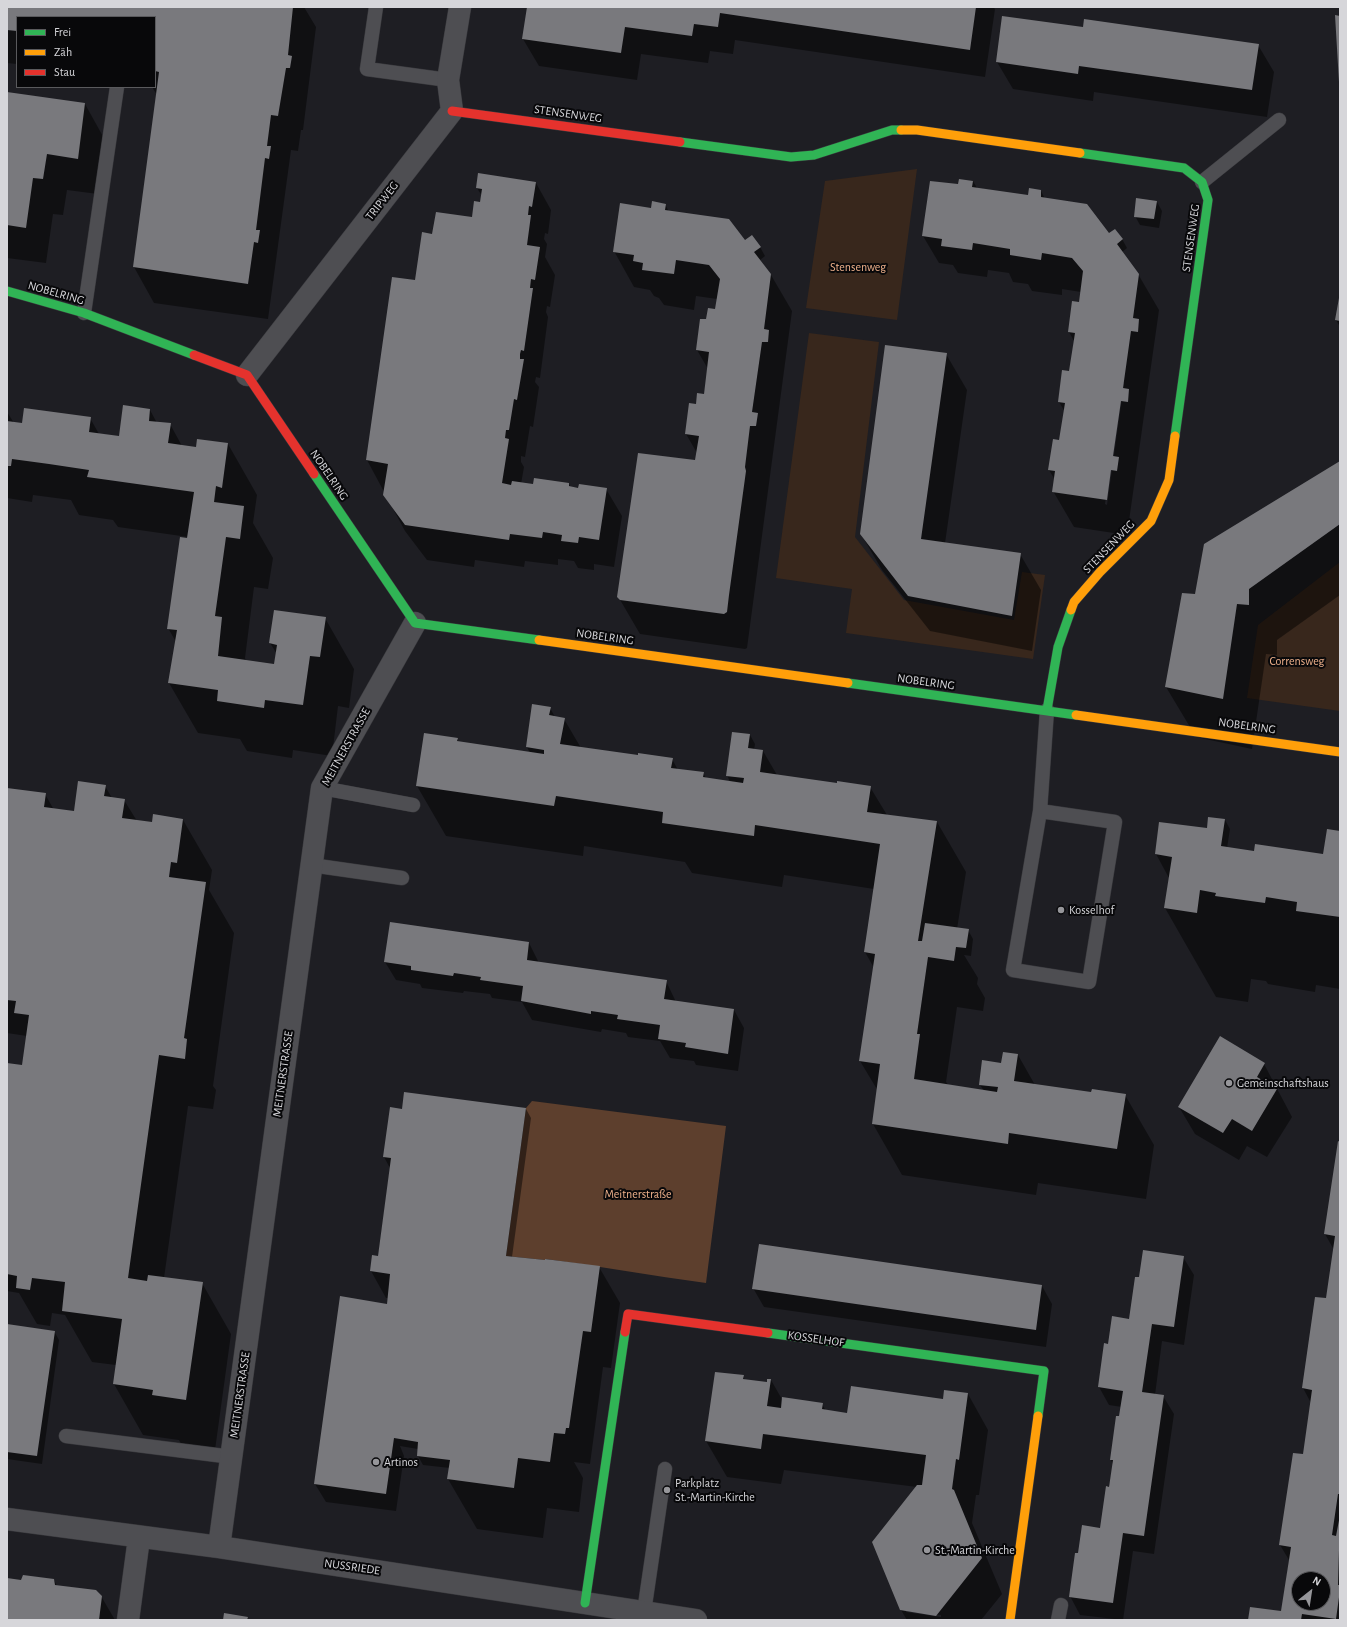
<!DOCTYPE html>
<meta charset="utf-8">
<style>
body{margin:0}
#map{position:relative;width:1347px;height:1627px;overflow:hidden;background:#1e1e23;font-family:"Alegreya Sans",sans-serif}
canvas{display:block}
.frame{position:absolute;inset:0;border:8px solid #d6d6da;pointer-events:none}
.legend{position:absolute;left:16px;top:16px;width:140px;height:72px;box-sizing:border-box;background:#08080a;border:1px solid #5a5a5d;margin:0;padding:5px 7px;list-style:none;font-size:12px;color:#d6d6da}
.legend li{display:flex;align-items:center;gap:8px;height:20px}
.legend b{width:20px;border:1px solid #5a5a5d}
.north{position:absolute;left:1291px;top:1571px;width:40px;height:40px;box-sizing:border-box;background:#08080a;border:1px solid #5a5a5d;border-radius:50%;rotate:30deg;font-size:11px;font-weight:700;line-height:16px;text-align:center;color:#d6d6da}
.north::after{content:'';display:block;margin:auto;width:14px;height:18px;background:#96969a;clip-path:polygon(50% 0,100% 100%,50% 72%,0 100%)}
</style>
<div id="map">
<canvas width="1347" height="1627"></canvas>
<div class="frame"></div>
<ul class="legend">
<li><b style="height:5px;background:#30b455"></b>Frei</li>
<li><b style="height:5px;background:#ff9f0a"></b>Zäh</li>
<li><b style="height:5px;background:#e5322d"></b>Stau</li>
</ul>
<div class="north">N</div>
</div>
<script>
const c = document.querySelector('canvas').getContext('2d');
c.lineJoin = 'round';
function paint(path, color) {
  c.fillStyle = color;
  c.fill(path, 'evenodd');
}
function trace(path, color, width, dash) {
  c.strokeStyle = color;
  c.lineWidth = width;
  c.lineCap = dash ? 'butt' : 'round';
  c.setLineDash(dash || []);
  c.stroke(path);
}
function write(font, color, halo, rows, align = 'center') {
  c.font = font + ' "Alegreya Sans",sans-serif';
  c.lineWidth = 4;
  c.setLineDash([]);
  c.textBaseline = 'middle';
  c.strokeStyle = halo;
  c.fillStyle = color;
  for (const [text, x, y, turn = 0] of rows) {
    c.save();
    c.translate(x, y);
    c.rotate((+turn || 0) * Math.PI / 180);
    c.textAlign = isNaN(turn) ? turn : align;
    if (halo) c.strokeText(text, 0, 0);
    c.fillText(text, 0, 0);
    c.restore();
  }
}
const green = new Path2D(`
 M917 169 897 320 806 308 825 181Z
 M809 333 879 342 855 537 904 600 1014 620 1022 572 1045 575 1033 659 846 633 852 589 776 578Z
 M1340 562V711L1247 698 1258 625Z`);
const forest = new Path2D(`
 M532 1101 726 1126 706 1283C652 1276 599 1266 546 1259L545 1260 506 1256 526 1108Z`);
const shadow = new Path2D(`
 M7 7H304L316 27 303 130H301L298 151 291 150 268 319 154 303 134 267 157 95 152 87H155V17H17V64L7 63Z
 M528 7H993L995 9 985 77 735 40 733 54 710 51 708 63 641 54 637 80 539 66 523 39Z
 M1003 17 1084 29 1258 45 1274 72 1267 117 1094 92 1093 101 1013 89 997 62Z
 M7 93 85 104 105 140 98 194 67 190 63 215 53 214 46 263 7 258Z
 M973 181 977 188 1029 196 1041 191 1045 199 1109 235 1122 239 1127 248 1122 252 1138 274 1159 310 1127 535 1074 527 1053 491 1055 480 1049 470 1060 441 1065 412 1059 402 1070 372 1074 341 1069 332 1080 303 1081 292 1062 289V295L1032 291 1028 284 1013 282 1009 273 988 270 987 277 958 273 953 265 939 263 923 236 960 186ZM1122 383H1124L1107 505 1105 504Z
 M536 183 551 210 548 234 545 233 544 239 547 244 545 257 555 275 550 307 547 306 546 312 548 317 540 378 536 377 535 382 539 387 533 427 530 426 525 457 521 456V462L524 467 521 484 534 486 569 484 571 488 579 489H606L622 516 614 567 594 564V570L578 568 574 561 558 559V565L525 561 524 567 475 560 474 567 427 560 405 531 367 460 416 281 433 235 474 220 482 196 477 188Z
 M1157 202 1162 211 1159 228 1140 225 1135 216Z
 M665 204 669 212 760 247 765 256 760 260 771 275 792 311 747 648 745 649 640 634 619 598 696 461 697 453 686 434 690 404 697 405 704 395 708 369 697 350 707 320 716 310 717 299 696 296 694 310 664 305 659 298 654 296 650 290 634 287 614 251 652 209Z
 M1340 299V327L1336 320Z
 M946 354 967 390 945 543 1020 554 1041 590 1032 651 930 631 882 570 861 534Z
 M1340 396V408L1339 406Z
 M150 410 157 423 170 424 182 446 197 448 228 444 257 495 253 523 273 558 268 589 254 587 245 658 246 661 275 665 277 654 270 643 325 618 354 669 349 708 338 706 332 756 293 750 292 758 247 751 240 739 198 733 169 683 176 642 168 628 188 537 118 527 113 520 79 515 71 500 33 495 32 502 7 498V412L14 423 22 425 90 418 99 434 120 437Z
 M1340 461V595L1277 640V655L1266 654 1252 749 1196 737 1166 687 1196 595Z
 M550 708 555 717 564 719 581 748 639 757 672 759 678 770 703 773 706 778 730 782 727 775 750 735 755 744 754 750 763 751 777 775 838 784 870 787 887 815 937 822 966 872 957 929 968 930 973 939 971 956 964 955 978 978 977 984 985 998 983 1011 957 1007 946 1082 949 1086 984 1091 980 1085 1002 1064 1018 1055 1035 1085 1092 1093 1125 1095 1154 1145 1146 1199 1038 1183 1036 1195 902 1175 873 1124 878 1091 860 1061 874 968 865 952 874 889 784 875 782 887 692 873 685 862 584 846 583 856 446 836 417 786 457 739 459 743 530 753 527 747Z
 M105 786 112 798 124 800 137 821 153 823 183 820 212 870 209 890 234 933 213 1086 216 1090 213 1109 188 1106 164 1278 202 1283 231 1334 215 1450 182 1446 179 1440 143 1435 114 1384 116 1365 92 1362 65 1315 52 1313 50 1326 37 1324 19 1293 7 1291V1064L24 1066 27 1036 7 1033V789L45 794 54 810 75 812Z
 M1209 818 1225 820 1230 829 1227 848 1255 852 1323 855 1327 830 1340 832V989L1316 985 1315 992 1268 984 1266 981 1251 979 1248 1002 1216 997 1165 908 1169 878 1156 854 1160 823 1209 830Z
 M529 943 539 963 666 981 676 1002 734 1010 744 1028 738 1071 696 1065 694 1061 670 1058 660 1041 628 1037 626 1033 602 1029 601 1032 532 1020 522 1002 492 998 490 994 464 991 463 993 422 988 420 984 396 980 385 962Z
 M1264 1064 1292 1117 1267 1157 1247 1146 1239 1160 1195 1134 1179 1107Z
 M526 1109 531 1118 512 1257 599 1267 620 1303 611 1368 603 1367 590 1464 574 1462 583 1478 579 1512 547 1508 543 1538 477 1529 448 1479 450 1468 423 1465 418 1456V1449L400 1446 404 1456 396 1511 326 1502 315 1484 387 1304 388 1298H386L371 1271 378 1257 390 1168 384 1157 402 1110Z
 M1340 1143V1620H1249L1282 1612 1289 1560 1280 1545 1304 1455 1311 1403 1303 1388 1316 1298 1327 1299 1334 1250 1325 1234ZM1299 1579H1323V1603H1299Z
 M1183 1257 1194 1275 1184 1345 1162 1341 1155 1395 1163 1396 1174 1414 1154 1554 1133 1551 1123 1620 1080 1615 1070 1596 1079 1554 1101 1529 1113 1465 1111 1460 1122 1407 1109 1405 1099 1387 1105 1345H1109L1130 1320 1139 1278Z
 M1042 1286 1052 1304 1046 1347 764 1307 753 1288Z
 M7 1325 54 1331 59 1340 42 1464 7 1459Z
 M743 1376 745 1380 767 1384 771 1380 783 1401 822 1404 826 1411 848 1414 944 1400 968 1394 988 1430 979 1495H976L972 1523 1002 1594 981 1620H907L901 1610 917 1487 784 1470 781 1484 727 1477 706 1441ZM906 1610 941 1615V1617L906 1612Z
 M7 1579 22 1581 54 1580 57 1586 101 1596 115 1620H7Z`);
const building = new Path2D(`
 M7 7H293L288 55 292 56 290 68H286L278 116 271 115 267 146H271L269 159 265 158 256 230H260L258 243 254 242 248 284 133 267 159 72 155 71V17H17V31L7 30Z
 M527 7H976L970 50 720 13 718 27 694 24 692 36 625 27 621 53 522 39Z
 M1335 15 1340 16V82H1339Z
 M1002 16 1083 27 1084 19 1259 44 1252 90 1079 66 1078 74 996 62Z
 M7 92 85 103 78 159 47 154 43 179 33 178 26 228 7 225Z
 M478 173 536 182 532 207 529 206 528 215H531L527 245 540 247 535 280 531 279 530 288H533L524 351 521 350 520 354V359H524L517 400 514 399 509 430H506L505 438 509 439 502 483 511 485 512 481 533 484 534 478 569 483V486L578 488 579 484 607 488 599 540 579 537 578 543 561 541 562 535 543 532 542 538 510 534 509 540 405 525 383 495 388 464 366 460 392 277 415 280 422 232 432 234 436 212 472 217 474 201 480 202 482 189 476 188Z
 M959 179 973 181 972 187 1028 195 1029 188 1041 190V197L1087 204 1109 233 1115 229 1123 239 1117 244 1139 274 1133 318 1139 319 1138 332 1131 331 1123 388 1129 389 1128 402 1121 401 1113 456 1119 457 1117 471 1111 470 1107 500 1052 492 1055 471 1048 470 1053 439 1059 440 1065 403 1058 402 1062 370 1069 371 1075 333 1068 332 1072 301 1079 302 1083 271 1072 258 1042 253 1041 260 1010 255V249L973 243 972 250 941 246 942 239 922 236 930 181 958 184Z
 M1136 198 1157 201 1154 219 1134 217Z
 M652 201 666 204 665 210 729 219 745 240 752 235 761 247 754 252 771 274 764 329 769 330 768 342H762L752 412 758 413 756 426H750L745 467 746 471 729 595 727 612 724 614 620 600 617 597 638 453 695 460 699 436 685 434 689 403 696 404 697 393 704 394 709 352 696 350 700 319H706L708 308 715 309 720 279 709 265 676 260 674 274 642 270 643 263 633 261 634 255 613 252 620 203 651 208Z
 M1339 298H1340V321L1335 320Z
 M885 345 947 353 921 539 1021 553 1012 616 908 596 860 534Z
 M123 405 150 409 149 421 171 423 168 443 196 447 197 439 228 443 222 488 216 486 214 502 244 506 240 539 226 537 215 616 222 617 218 656 274 664 277 645 269 643 274 610 326 617 320 657 310 656 303 705 265 700 264 708 217 701 218 690 168 683 177 630 167 629 180 537 187 538 194 492 87 477 89 470 49 464 12 459 11 466H7V421L22 423 24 408 91 417 89 432 119 436Z
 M1340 461V524L1249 589V605L1237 604 1223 699 1165 687 1182 593 1195 594 1204 544Z
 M532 704 551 707 549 715 565 718 560 744 638 755V753L673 758 671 768 704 772 703 777 743 783 744 778 726 776 732 732 750 734 748 748 763 750 760 772 837 783V781L871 786 867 812 937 821 918 941H922L925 923 969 929 966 948 956 947 954 961 928 957 917 1034H920L914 1079 997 1092 998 1087 979 1085 982 1060 1001 1063 1003 1052 1018 1054 1014 1081 1091 1092 1092 1089 1126 1094 1117 1149 1009 1133 1008 1144 872 1124 880 1064 859 1061 875 954 864 952 880 844 755 825 754 836 662 823 663 812 556 796 554 806 416 786 424 733 458 738 457 741 544 754V750L526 747Z
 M78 781 106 785 104 796 125 799 122 818 152 822 153 814 183 819 177 863 171 862 169 877 206 882 184 1038 187 1039 185 1059 159 1055 128 1278 147 1281 148 1275 203 1282 186 1400 152 1395 153 1390 113 1384 122 1319 62 1311 65 1282 32 1278 30 1290 16 1288 17 1276 7 1274V1063L22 1065 29 1015 14 1013 16 1001 7 1000V788L46 793 44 807 74 811Z
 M1208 817 1225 819 1221 846 1254 851 1255 844 1323 854 1327 829 1340 831 1339 859H1340V917L1296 911 1297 902 1266 897 1265 903 1215 896 1216 893 1200 890 1197 913 1164 908 1172 857 1155 854 1159 822 1207 828Z
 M390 922 529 942 527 960 667 980 664 999 734 1009 728 1054 685 1047 686 1043 658 1039 660 1025 617 1019 618 1015 591 1011V1014L521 1001 523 986 480 980 481 977 454 973 453 976 411 970V966L384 962Z
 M1220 1036 1265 1063 1257 1077 1277 1089 1252 1131 1232 1119 1223 1133 1178 1107Z
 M404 1092 526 1108 506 1256 545 1260V1259L600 1266 591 1332 583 1331 569 1428H566L565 1434 554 1433 550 1462 518 1458 514 1488 447 1479 450 1460 417 1456 418 1442 394 1438 386 1494 314 1484 340 1296 387 1304 390 1274 370 1271 372 1255 378 1256 391 1158 383 1157 390 1107 402 1109Z
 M1338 1141 1340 1142V1494H1338L1332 1535 1336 1536 1340 1515 1338 1585H1340V1590L1336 1619 1302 1614 1301 1620H1248L1250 1607 1281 1611 1291 1547 1279 1545 1293 1453 1303 1454 1312 1390 1302 1388 1315 1297 1326 1298 1335 1236 1324 1234ZM1299 1579H1323V1603H1299Z
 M759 1244 1042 1285 1036 1330 752 1289Z
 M1143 1250 1184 1256 1174 1327 1152 1324 1142 1392 1164 1395 1144 1536 1123 1533 1113 1603 1069 1597 1075 1553H1078L1082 1525 1100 1528 1106 1486 1109 1487 1113 1460H1110L1116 1416H1119L1123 1391 1098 1387 1104 1343 1108 1344 1112 1316 1129 1319 1135 1277H1139Z
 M7 1324 55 1331 37 1456 7 1452Z
 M715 1372 744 1375 743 1379 767 1382V1379H771L767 1406 781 1408 782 1397 823 1403 822 1409 847 1413 851 1386 943 1399 944 1390 968 1393 959 1460 956 1459 952 1489 954 1490 982 1558 936 1616 900 1610 872 1542 917 1485H922L926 1455 763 1434 761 1449 705 1441Z
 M23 1575 54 1579 55 1585 96 1590 102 1596 99 1620H7V1578L21 1580Z
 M224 1613 248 1617 247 1620H223Z`);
const lane = new Path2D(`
 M376 7 367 69 448 80
 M1202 182 1279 120
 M84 313 117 87
 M322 788 413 805
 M1040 811 1115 822 1089 982 1013 970 1040 811 1047 710
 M311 865 402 878
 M66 1436 232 1457
 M644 1612 665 1469
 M1058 1620 1061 1605`);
const street = new Path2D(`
 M247 375 452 111 448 80 460 7
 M7 1519 219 1547 696 1620
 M219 1547 322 788 415 623
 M128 1620 139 1538`);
const fast = new Path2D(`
 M680 142 791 157 814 155 892 130H901
 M1080 153 1184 168 1202 182 1208 200 1175 436
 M7 291 84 313 194 355
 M314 474 415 623 539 640
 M848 683 1076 715
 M1047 710 1058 647 1071 610
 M768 1333 1044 1371 1038 1416
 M585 1603 625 1332`);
const slow = new Path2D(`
 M901 130H917L1080 153
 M1071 610 1074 602 1100 572 1151 521 1169 480 1175 436
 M539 640 848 683
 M1076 715 1340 752
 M1010 1620 1038 1416`);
const jam = new Path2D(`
 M452 111 680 142
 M194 355 247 375 314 474
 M625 1332 628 1314 768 1333`);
const markers = [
 [1061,910,4,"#96969a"],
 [1229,1083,4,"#96969a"],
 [376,1462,4,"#96969a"],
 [667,1490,4,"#96969a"],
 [927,1550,4,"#96969a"]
];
const streetNames = [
 ["STENSENWEG",568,114,8],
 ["TRIPWEG",382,201,-52],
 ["STENSENWEG",1191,238,-82],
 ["NOBELRING",56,293,16],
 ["NOBELRING",329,475,56],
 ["STENSENWEG",1109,547,-46],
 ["NOBELRING",605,637,8],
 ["NOBELRING",926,682,8],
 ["NOBELRING",1247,726,8],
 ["MEITNERSTRASSE",346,747,-61],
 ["MEITNERSTRASSE",283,1074,-82],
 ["KOSSELHOF",816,1339,8],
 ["MEITNERSTRASSE",240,1395,-82],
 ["NUSSRIEDE",352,1567,8]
];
const parkNames = [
 ["Stensenweg",858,267],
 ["Corrensweg",1297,661],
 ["Meitnerstraße",638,1194]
];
const poiNames = [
 ["Kosselhof",1069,910],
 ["Gemeinschaftshaus",1237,1083],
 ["Artinos",384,1462],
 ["Parkplatz",675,1483],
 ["St.-Martin-Kirche",675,1497],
 ["St.-Martin-Kirche",935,1550]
];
paint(green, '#38271c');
paint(forest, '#5d3f2d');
paint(shadow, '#0007');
paint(building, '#79797d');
trace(lane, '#39393d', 15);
trace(street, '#39393d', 23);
trace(fast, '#39393d', 10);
trace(slow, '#39393d', 10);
trace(jam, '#39393d', 10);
trace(lane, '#4e4e52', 14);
trace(street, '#4e4e52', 22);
trace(fast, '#30b455', 9);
trace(slow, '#ff9f0a', 9);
trace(jam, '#e5322d', 9);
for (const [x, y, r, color] of markers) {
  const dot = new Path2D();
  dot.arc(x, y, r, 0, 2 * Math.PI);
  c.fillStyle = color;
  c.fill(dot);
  trace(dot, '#08080a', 1.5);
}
write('12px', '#d6d6da', '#08080a', streetNames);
write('12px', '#efb18b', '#08080a', parkNames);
write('12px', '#d6d6da', '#08080a', poiNames, 'left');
</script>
